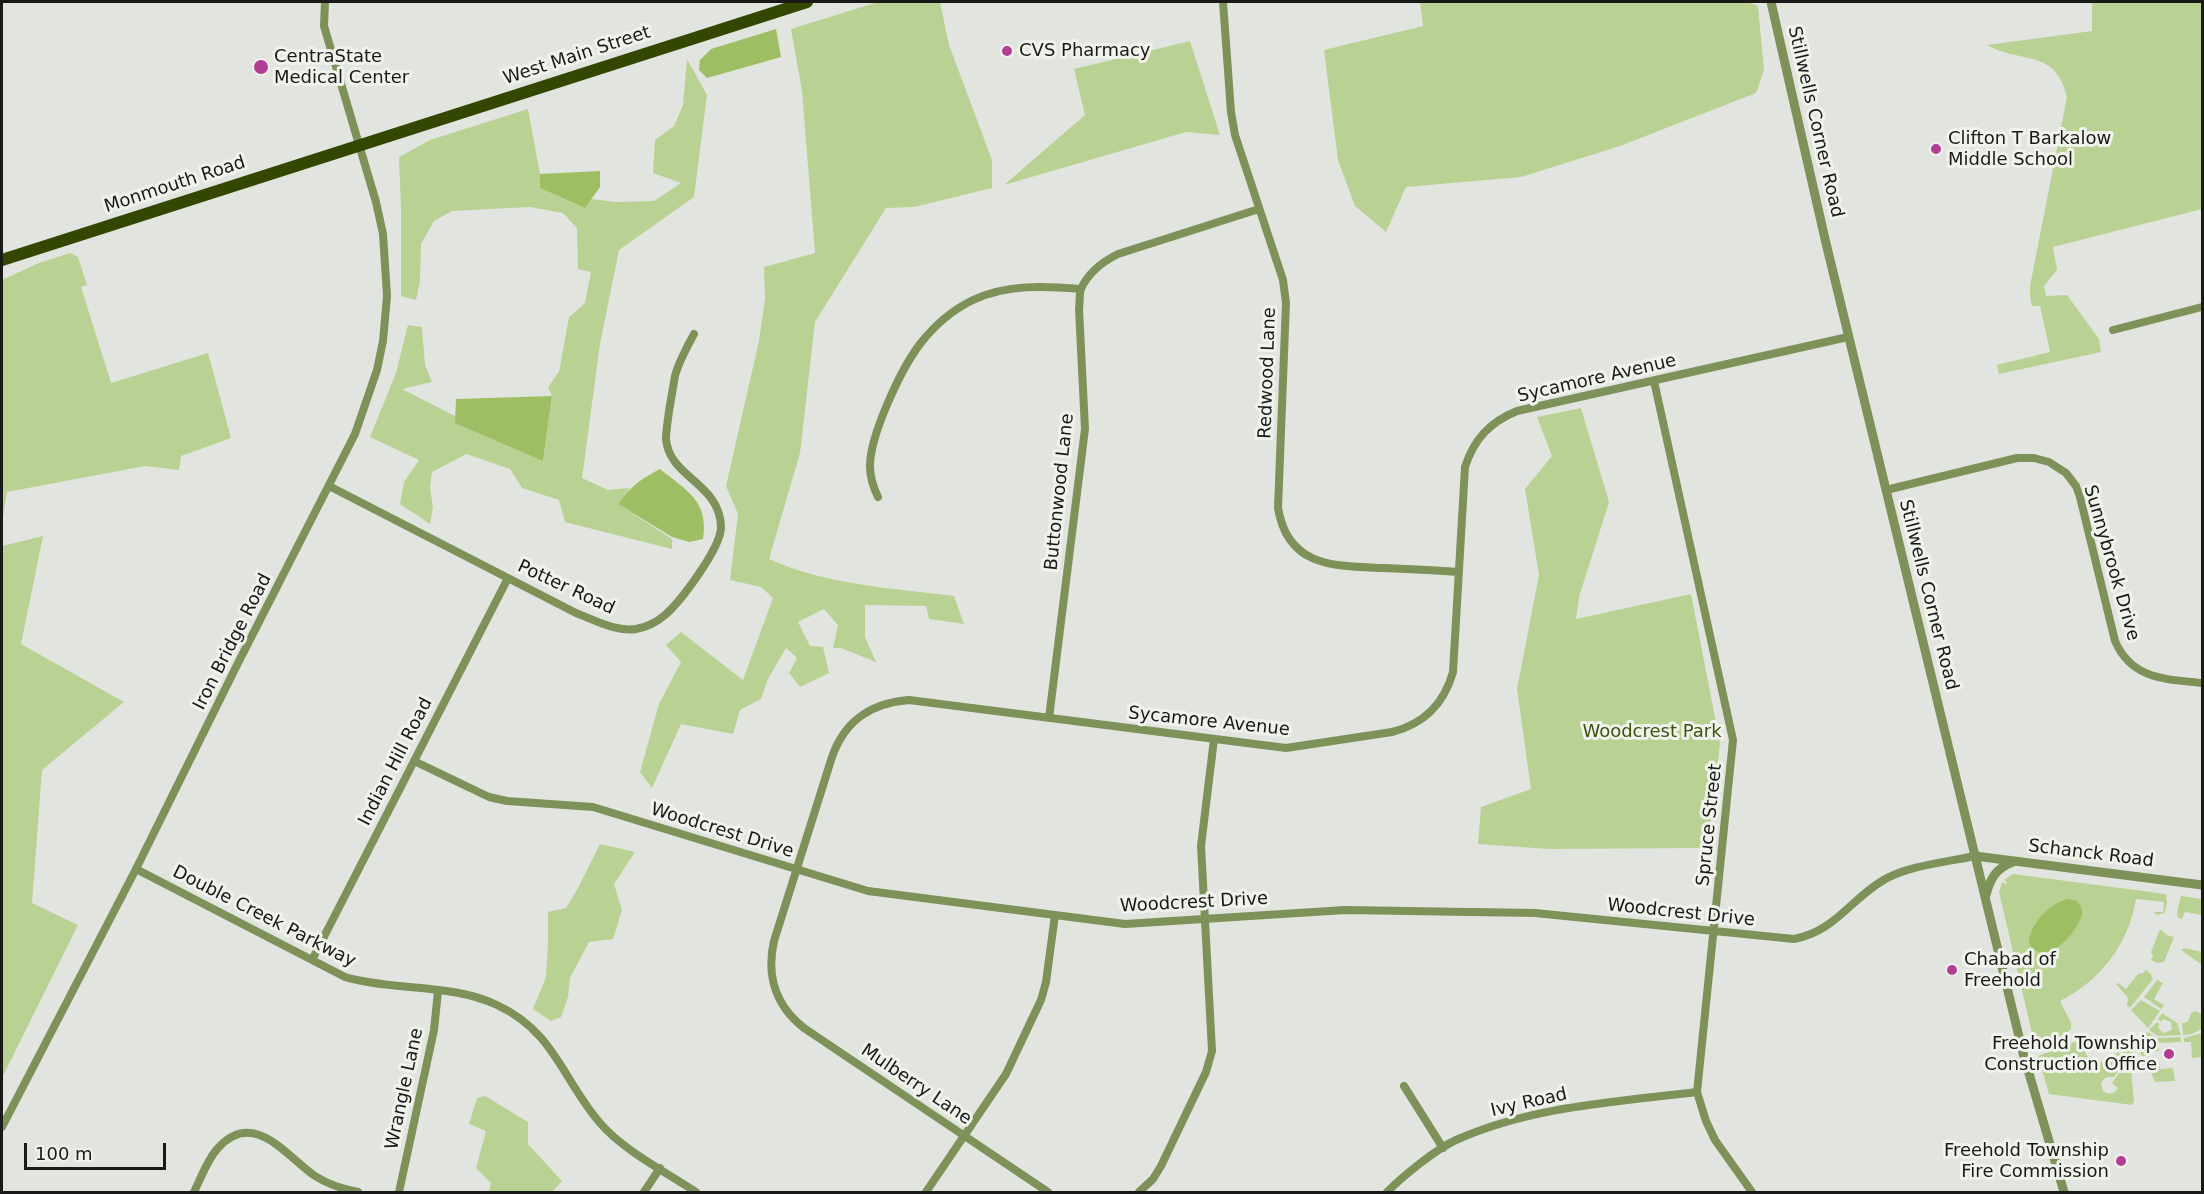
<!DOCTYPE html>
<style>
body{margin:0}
#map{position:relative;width:2204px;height:1194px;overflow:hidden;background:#e2e5df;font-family:"DejaVu Sans",sans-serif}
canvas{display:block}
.frame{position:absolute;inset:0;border:3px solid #191a18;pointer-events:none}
.scale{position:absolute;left:24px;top:1143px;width:142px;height:27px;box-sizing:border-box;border:3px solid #191a18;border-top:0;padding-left:8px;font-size:18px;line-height:21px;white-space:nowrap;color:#191a18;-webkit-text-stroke:4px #f0f2ec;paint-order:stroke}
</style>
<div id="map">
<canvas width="2204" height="1194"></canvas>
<div class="frame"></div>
<div class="scale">100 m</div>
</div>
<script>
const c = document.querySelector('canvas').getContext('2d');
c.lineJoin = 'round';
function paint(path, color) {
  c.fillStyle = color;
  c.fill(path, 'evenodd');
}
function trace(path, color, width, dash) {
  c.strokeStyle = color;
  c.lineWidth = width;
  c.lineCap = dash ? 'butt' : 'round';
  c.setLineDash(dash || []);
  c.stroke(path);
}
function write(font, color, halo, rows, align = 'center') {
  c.font = font + ' "DejaVu Sans",sans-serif';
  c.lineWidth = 6;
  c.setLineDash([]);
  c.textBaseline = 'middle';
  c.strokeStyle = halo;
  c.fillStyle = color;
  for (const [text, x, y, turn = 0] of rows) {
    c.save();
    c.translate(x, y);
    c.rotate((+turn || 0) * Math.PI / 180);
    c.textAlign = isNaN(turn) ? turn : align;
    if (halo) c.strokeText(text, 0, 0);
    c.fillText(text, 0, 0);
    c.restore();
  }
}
const green = new Path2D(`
 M878 2H940L949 45 992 160V188L914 207 886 208 815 322 800 453 769 559C827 585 891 588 954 596L964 624 929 619 926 606 865 605V637L876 662 841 648H833L838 625 824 609 798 622 810 646 823 647 829 673 800 687 789 673 797 658 786 648 768 679 761 699 740 710 733 734 681 724 652 788 640 772 659 704 681 662 666 645 681 632 743 680 773 598 761 587 730 580 738 514 726 486 759 341 765 299 764 267 815 253 802 91 791 29Z
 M1420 2H1748L1758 6 1764 70 1756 93 1620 146 1521 177 1406 187 1386 232 1355 206 1338 160 1324 50 1423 26Z
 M2092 2H2202V209L2053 247 2057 270 2044 286 2046 296 2067 295 2099 339 2101 352 1999 374 1997 365 2050 352 2040 306H2032L2030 297V286L2067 97C2056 48 2020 64 1987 45L2092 31Z
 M1190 41 1220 135 1186 132 1004 185 1085 115 1074 69Z
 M687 59 707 95 694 197 619 250 600 344 582 478 608 490 630 488 618 504 672 539V549L565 522 559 500 522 488 510 469 466 454 432 472 430 488 433 507 430 524 400 504 404 482 419 460 370 437 396 373 408 325 422 327 425 365 432 382 402 389 543 461 552 396 548 387 559 372 569 317 585 303 591 272 578 269 577 228 563 213 530 207 452 211 434 221 421 244 420 281 416 300 401 296V210L399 157 430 140 528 109 540 174V188L585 208 591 199 616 202 654 201 681 183 653 173 655 140 674 126 683 105Z
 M70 253 78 257 87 285 81 287 111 383 208 353 231 438 181 456 179 470 145 466 7 492 2 523V280L39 263Z
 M1581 408 1609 502 1579 597 1576 619 1691 594 1720 743 1713 809 1705 848 1548 849 1478 844 1481 807 1531 789 1517 689 1539 575 1525 489 1552 456 1537 417Z
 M43 536 21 644 124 702 42 770 32 903 78 925 2 1078V546Z
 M600 844 635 852 614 884 622 910 613 939 589 942 570 978 568 997 561 1017 551 1021 533 1009 546 977 548 942V912L566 908 578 888Z
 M2013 874 2166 894 2167 903 2164 913 2157 915 2154 912H2163L2164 902 2136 899C2129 944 2100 981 2060 1001L2071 1023V1029C2063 1037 2046 1042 2034 1042L1999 892 2002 882 2006 884 2007 882 2004 880ZM2064 900H2073L2081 916 2060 945 2034 926 2048 910Z
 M2181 896 2202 899V915L2185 912 2182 919 2178 918 2177 912Z
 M2160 929 2167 935 2174 937 2164 962 2157 963 2151 960 2153 956 2151 952Z
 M2185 948 2202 952V965L2181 950Z
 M2146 970 2151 974 2153 979 2130 1008 2127 1005 2128 998 2116 984 2118 983 2126 989 2138 974 2143 973Z
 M2157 980 2163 983 2154 999 2164 1005 2161 1009 2144 997Z
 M2141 1000 2160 1011 2148 1028 2131 1010Z
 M2196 1011 2202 1015V1029L2192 1034 2183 1035 2182 1023 2188 1022 2191 1013Z
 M2162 1013 2177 1023 2181 1035 2158 1036 2149 1030 2157 1022 2160 1024 2158 1027 2163 1033 2172 1030 2171 1022 2163 1019 2161 1022 2158 1019Z
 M2147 1032 2157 1038 2180 1037 2181 1042 2159 1043V1051L2146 1052V1056H2142L2140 1052 2139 1040Z
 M2202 1033V1057L2192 1058 2191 1042H2184V1038Z
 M2135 1039 2137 1051 2133 1052 2129 1057H2126L2121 1050Z
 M2077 1041 2081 1044 2093 1067 2119 1052C2125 1060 2120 1069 2114 1077H2106L2101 1083 2103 1091C2109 1095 2115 1094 2118 1088L2112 1083 2119 1073 2124 1061 2130 1060 2134 1101 2132 1105 2049 1094 2038 1056Z
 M2143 1059H2146L2147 1063 2159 1062 2160 1069 2173 1068 2175 1081 2155 1082 2150 1070 2133 1072V1064L2140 1063Z
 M485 1096 528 1122V1144L562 1181 552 1192H489L491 1183 476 1168 486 1131 469 1124 477 1098Z`);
const water = new Path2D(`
 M776 29 781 57 707 78 699 70 700 60 711 49Z
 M600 171V187L585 208 540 188V174Z
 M552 396 543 461 455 423 456 399Z
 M660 469C687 491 709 501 703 539L689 542 672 537 618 504C631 486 641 479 660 469Z
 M2068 899 2077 901C2080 905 2083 908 2082 914 2078 932 2044 971 2029 943 2029 925 2050 902 2068 899Z`);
const minor = new Path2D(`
 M1223 2 1231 112 1235 135 1283 280 1286 303 1278 508C1288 568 1335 566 1383 568 1408 569 1433 570 1458 572
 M2113 330 2202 307
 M1654 381 1733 740 1697 1092 1706 1121 1715 1140 1752 1192
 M329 486 576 613C595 620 615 632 636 629 647 627 657 622 665 615 681 601 720 549 721 528 721 483 669 478 666 439 666 430 668 420 669 411 671 400 673 387 675 376 679 361 687 347 694 334
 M1886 490 2017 458H2034L2049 462 2066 473 2076 486 2080 497 2115 641C2132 680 2166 679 2202 683
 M878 497C873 487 870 478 870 466 870 435 901 369 920 344 934 326 952 310 973 300 1007 284 1044 286 1081 289
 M1049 718 1085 429 1079 309C1080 303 1079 294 1081 289 1088 273 1104 261 1118 254L1259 209
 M414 761 489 797 507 801 593 807 868 891 1125 924 1345 910 1535 913 1794 939C1835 931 1849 901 1882 881 1906 866 1946 862 1975 856
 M136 869 345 977C393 991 451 983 497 1005 555 1032 562 1079 600 1123 624 1151 666 1172 696 1192
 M312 960 508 578
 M1404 1086 1443 1148
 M2 1127 136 869 237 665 355 434 377 370 383 341 387 296 383 234 376 202 324 26 325 2
 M194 1192C201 1178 207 1160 218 1148 254 1108 287 1157 315 1176 329 1185 343 1189 358 1192
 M399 1192 434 1030 438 991
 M644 1192 660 1168
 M926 1192 1006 1074 1041 1000 1046 982 1055 915
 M1048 1192 804 1028C776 1006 766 976 774 941L832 757C845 720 871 703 909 700L1286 748 1392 732C1424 724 1444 704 1453 672L1465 467C1474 439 1490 422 1517 411L1848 337
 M1139 1192 1153 1179 1161 1166 1206 1072 1212 1051 1201 846 1214 739
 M1387 1192C1403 1176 1436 1149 1456 1140 1532 1106 1616 1102 1697 1092`);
const tertiary = new Path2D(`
 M1771 2 1825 239 2023 1053 2064 1192
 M1975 856 2202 885
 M1986 895C1990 879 1996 868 2013 862`);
const primary = new Path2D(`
 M2 260 807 2`);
const markers = [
 [1007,51,6,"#b23d94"],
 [261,67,8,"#b23d94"],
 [1936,149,6,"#b23d94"],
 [1952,970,6,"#b23d94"],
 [2169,1054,6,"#b23d94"],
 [2121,1161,6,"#b23d94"]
];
const poiNames = [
 ["CVS Pharmacy",1019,51],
 ["CentraState",274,57],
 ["Medical Center",274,78],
 ["Clifton T Barkalow",1948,139],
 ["Middle School",1948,160],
 ["Chabad of",1964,960],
 ["Freehold",1964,981],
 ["Freehold Township",2157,1044,"right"],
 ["Construction Office",2157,1065,"right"],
 ["Freehold Township",2109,1151,"right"],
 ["Fire Commission",2109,1172,"right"]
];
const streetNames = [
 ["West Main Street",577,56,-18],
 ["Stillwells Corner Road",1815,122,77],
 ["Monmouth Road",175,185,-18],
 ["Redwood Lane",1268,373,-88],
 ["Sycamore Avenue",1597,379,-13],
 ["Buttonwood Lane",1060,492,-84],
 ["Sunnybrook Drive",2111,563,74],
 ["Potter Road",566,588,25],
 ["Stillwells Corner Road",1928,595,76],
 ["Iron Bridge Road",233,642,-63],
 ["Sycamore Avenue",1209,722,6],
 ["Indian Hill Road",396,762,-63],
 ["Spruce Street",1710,825,-84],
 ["Woodcrest Drive",722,831,17],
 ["Schanck Road",2091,854,7],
 ["Woodcrest Drive",1194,903,-3],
 ["Woodcrest Drive",1681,913,6],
 ["Double Creek Parkway",264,917,27],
 ["Mulberry Lane",916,1085,34],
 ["Wrangle Lane",405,1089,-78],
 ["Ivy Road",1529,1103,-13]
];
const parkNames = [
 ["Woodcrest Park",1652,732]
];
paint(green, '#bad194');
paint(water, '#9ebe64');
trace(minor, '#7d9159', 8);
trace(tertiary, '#7d9159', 9);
trace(primary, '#344700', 12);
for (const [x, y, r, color] of markers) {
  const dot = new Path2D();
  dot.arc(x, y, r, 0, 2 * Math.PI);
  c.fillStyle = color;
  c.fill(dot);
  trace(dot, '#f0f2ec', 2);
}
write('18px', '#191a18', '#f0f2ec', poiNames, 'left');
write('18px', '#191a18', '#f0f2ec', streetNames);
write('18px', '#3d500f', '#f0f2ec', parkNames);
</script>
